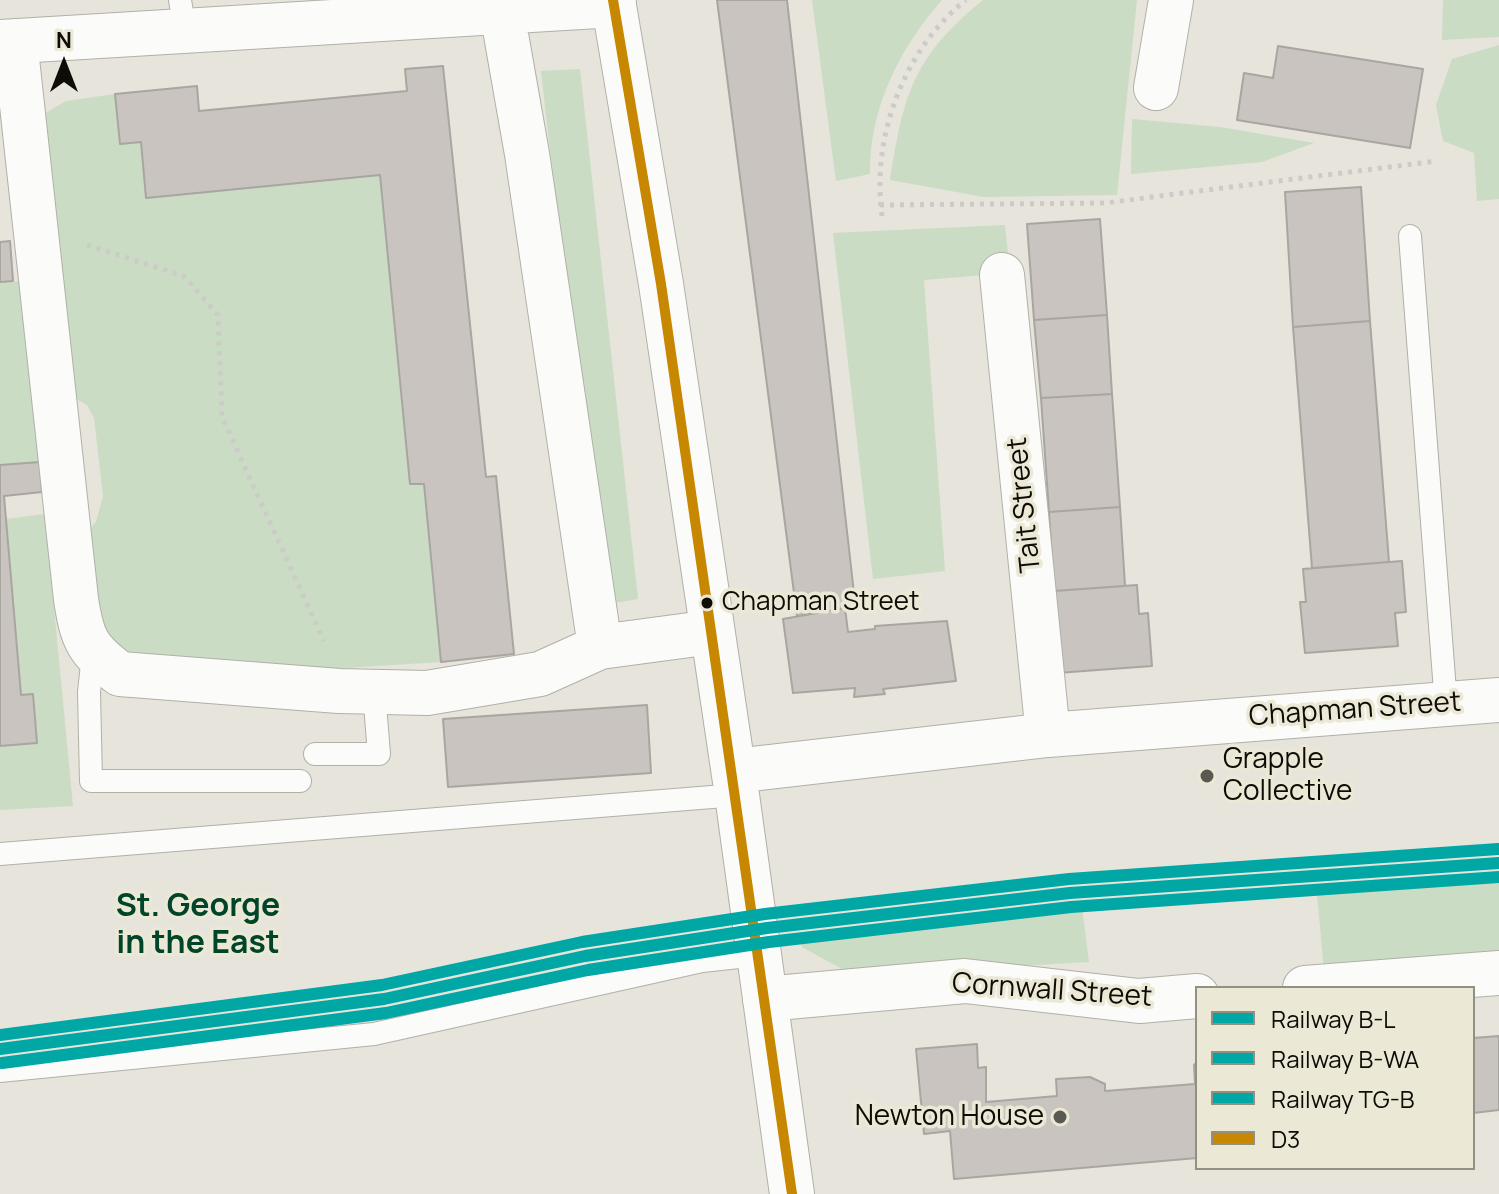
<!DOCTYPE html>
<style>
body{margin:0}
#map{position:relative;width:1499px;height:1194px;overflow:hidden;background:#e6e4db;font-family:Manrope,sans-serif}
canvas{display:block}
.legend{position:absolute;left:1195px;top:986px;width:280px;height:184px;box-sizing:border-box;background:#ebe8d6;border:2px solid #929083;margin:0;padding:10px 14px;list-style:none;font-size:24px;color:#0d0c07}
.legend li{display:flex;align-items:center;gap:16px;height:40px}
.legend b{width:40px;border:2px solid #929083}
.north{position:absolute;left:24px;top:24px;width:80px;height:80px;-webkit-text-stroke:6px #ebe8d6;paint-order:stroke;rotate:0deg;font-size:22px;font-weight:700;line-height:32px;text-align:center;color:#0d0c07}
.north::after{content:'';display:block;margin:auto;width:28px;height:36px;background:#0d0c07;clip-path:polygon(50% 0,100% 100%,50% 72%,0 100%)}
</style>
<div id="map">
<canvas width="1499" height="1194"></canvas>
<ul class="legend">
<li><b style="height:10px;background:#01a7a5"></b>Railway B-L</li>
<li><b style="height:10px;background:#01a7a5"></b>Railway B-WA</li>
<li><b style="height:10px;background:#01a7a5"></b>Railway TG-B</li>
<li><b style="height:10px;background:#c88701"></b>D3</li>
</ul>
<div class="north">N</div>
</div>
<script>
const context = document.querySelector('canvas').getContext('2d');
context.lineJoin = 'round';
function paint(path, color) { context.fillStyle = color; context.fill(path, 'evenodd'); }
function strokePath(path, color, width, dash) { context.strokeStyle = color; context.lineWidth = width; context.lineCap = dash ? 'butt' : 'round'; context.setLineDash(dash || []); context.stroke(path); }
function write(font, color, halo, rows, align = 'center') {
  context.font = font + ' Manrope,sans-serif'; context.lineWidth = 7; context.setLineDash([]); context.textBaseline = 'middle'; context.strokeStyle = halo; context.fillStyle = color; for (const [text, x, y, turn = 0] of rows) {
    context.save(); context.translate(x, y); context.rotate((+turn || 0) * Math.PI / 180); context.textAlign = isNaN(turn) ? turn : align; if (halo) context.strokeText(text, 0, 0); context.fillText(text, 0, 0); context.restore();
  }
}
paint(new Path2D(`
 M 812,0 L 942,0 C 900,47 869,109 870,174 L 836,181 Z
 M 983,0 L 1137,0 L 1117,195 L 984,197 L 890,180 C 904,93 913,57 983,0 Z
 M 1443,0 L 1499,0 L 1499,37 L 1442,40 Z
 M 1499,45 L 1499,199 L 1477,201 L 1474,153 L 1443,141 L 1436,105 L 1452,59 Z
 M 580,69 L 638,599 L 602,605 L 541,71 Z
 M 115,94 L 120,144 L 141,142 L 147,198 L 380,175 L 410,484 L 424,484 L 441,662 L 328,669 L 126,654 L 95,621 L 85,533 L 96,522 L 103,496 L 94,418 L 87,405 L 76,399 L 42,115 L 66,101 Z
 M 1132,119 L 1220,127 L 1314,143 L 1262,162 L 1131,174 Z
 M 1005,225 L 1010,273 L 924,280 L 945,571 L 873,579 L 833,233 Z
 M 25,281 L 40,462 L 0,465 L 0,282 Z
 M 45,514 L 73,806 L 0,810 L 0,746 L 37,743 L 21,695 L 6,519 Z
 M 1499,878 L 1499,955 L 1324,971 L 1317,894 Z
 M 1082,907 L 1089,962 L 853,975 L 802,947 L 800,936 Z`), '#cadcc4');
const building = new Path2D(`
 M 717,0 L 787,0 L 856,611 L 845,608 L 797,616 Z
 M 1278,46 L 1423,69 L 1410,148 L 1237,120 L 1244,73 L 1273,78 Z
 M 443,66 L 486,477 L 496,476 L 514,654 L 441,662 L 424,484 L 410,484 L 380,175 L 146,198 L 141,142 L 120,144 L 115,94 L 197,86 L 199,111 L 407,91 L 405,69 Z
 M 1361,187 L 1370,321 L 1293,327 L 1285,192 Z
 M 1100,219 L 1107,315 L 1034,320 L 1027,224 Z
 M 10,241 L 13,281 L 0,282 L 0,242 Z
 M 1107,315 L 1112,394 L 1041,398 L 1034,320 Z
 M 1370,321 L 1389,562 L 1312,568 L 1293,327 Z
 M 1112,394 L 1120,507 L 1049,512 L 1041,398 Z
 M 40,462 L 42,492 L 4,496 L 21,695 L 33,694 L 37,743 L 0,746 L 0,465 Z
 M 1120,507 L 1125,586 L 1054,591 L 1049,512 Z
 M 1402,561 L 1406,612 L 1395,613 L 1398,646 L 1305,653 L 1300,602 L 1306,602 L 1303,569 Z
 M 1137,585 L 1139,614 L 1148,613 L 1152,666 L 1057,673 L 1039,592 Z
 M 845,608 L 848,632 L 875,629 L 875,626 L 947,621 L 956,681 L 883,689 L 885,694 L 854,697 L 855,688 L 793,693 L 783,619 Z
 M 647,705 L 651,773 L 448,787 L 443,719 Z
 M 1499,1036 L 1499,1110 L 1473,1113 L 1473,1038 Z
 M 977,1044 L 978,1068 L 986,1067 L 986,1102 L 1057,1096 L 1056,1079 L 1090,1077 L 1105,1084 L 1105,1091 L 1195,1084 L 1194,1065 L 1197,1062 L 1197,1158 L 954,1179 L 950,1131 L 924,1134 L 916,1049 Z`);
paint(building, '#c9c4c0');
strokePath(building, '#a9a5a0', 2);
const service = new Path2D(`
 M 180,0 L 185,31
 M 1410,236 L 1446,704
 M 93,655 L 89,692 L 91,781 L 300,781
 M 315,754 L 379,754 L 374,692
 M 0,854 L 737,795
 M 0,1071 L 374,1034 L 702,961 L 757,955`);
const minor = new Path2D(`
 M 502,12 L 527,154 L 600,647
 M 15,41 L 76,599 C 82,639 87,650 120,674 L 339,691 L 427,693 L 540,674 L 600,647 L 712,632
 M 0,42 L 614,5
 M 1156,88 L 1171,0
 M 1002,275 L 1048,735
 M 734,771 L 1048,735 L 1499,700
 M 1305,988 L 1499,973
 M 765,999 L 965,981 L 1139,1001 L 1197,996`);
const secondary = new Path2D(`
 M 613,0 L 661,284 L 737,795 L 792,1194`);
strokePath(service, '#b1b0a8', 24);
strokePath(minor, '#b1b0a8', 46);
strokePath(secondary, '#b1b0a8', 46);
strokePath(new Path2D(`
 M 880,205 L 1105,203 L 1437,161
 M 882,216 C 871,137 904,49 966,0
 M 87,245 L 184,276 L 218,315 L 222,417 L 324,641`), '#cccbc8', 5, [4, 6]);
strokePath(service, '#fbfbfa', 22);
strokePath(minor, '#fbfbfa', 44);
strokePath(secondary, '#fbfbfa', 44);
strokePath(new Path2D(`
 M 613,0 L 661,284 L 792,1194`), '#c88701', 10);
strokePath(new Path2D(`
 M 0,1049 L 384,999 L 585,956 L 767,928 L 1070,893 L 1499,863`), '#01a7a5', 12);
strokePath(new Path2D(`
 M 2,1063 L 386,1013 L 588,970 L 769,942 L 1071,907 L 1499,877`), '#01a7a5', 12);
strokePath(new Path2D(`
 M 0,1035 L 382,985 L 582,942 L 765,914 L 1069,879 L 1498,849`), '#01a7a5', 12);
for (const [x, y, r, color] of [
 [707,603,7,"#0d0c07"],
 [1207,776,8,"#595851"],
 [1060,1117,8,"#595851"]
]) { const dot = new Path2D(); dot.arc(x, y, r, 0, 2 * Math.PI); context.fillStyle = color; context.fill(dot); strokePath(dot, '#ebe8d6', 3); }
write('26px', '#0d0c07', '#ebe8d6', [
 ["Chapman Street",722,603]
], 'left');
write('28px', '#0d0c07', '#ebe8d6', [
 ["Tait Street",1025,505,-96],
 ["Chapman Street",1355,710,-4],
 ["Cornwall Street",1052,991,4]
]);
write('28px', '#0d0c07', '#ebe8d6', [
 ["Grapple",1223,760],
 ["Collective",1223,792],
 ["Newton House",1044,1117,"right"]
], 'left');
write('bold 32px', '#004529', '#ebe8d6', [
 ["St. George",198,907],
 ["in the East",198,944]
]);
</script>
